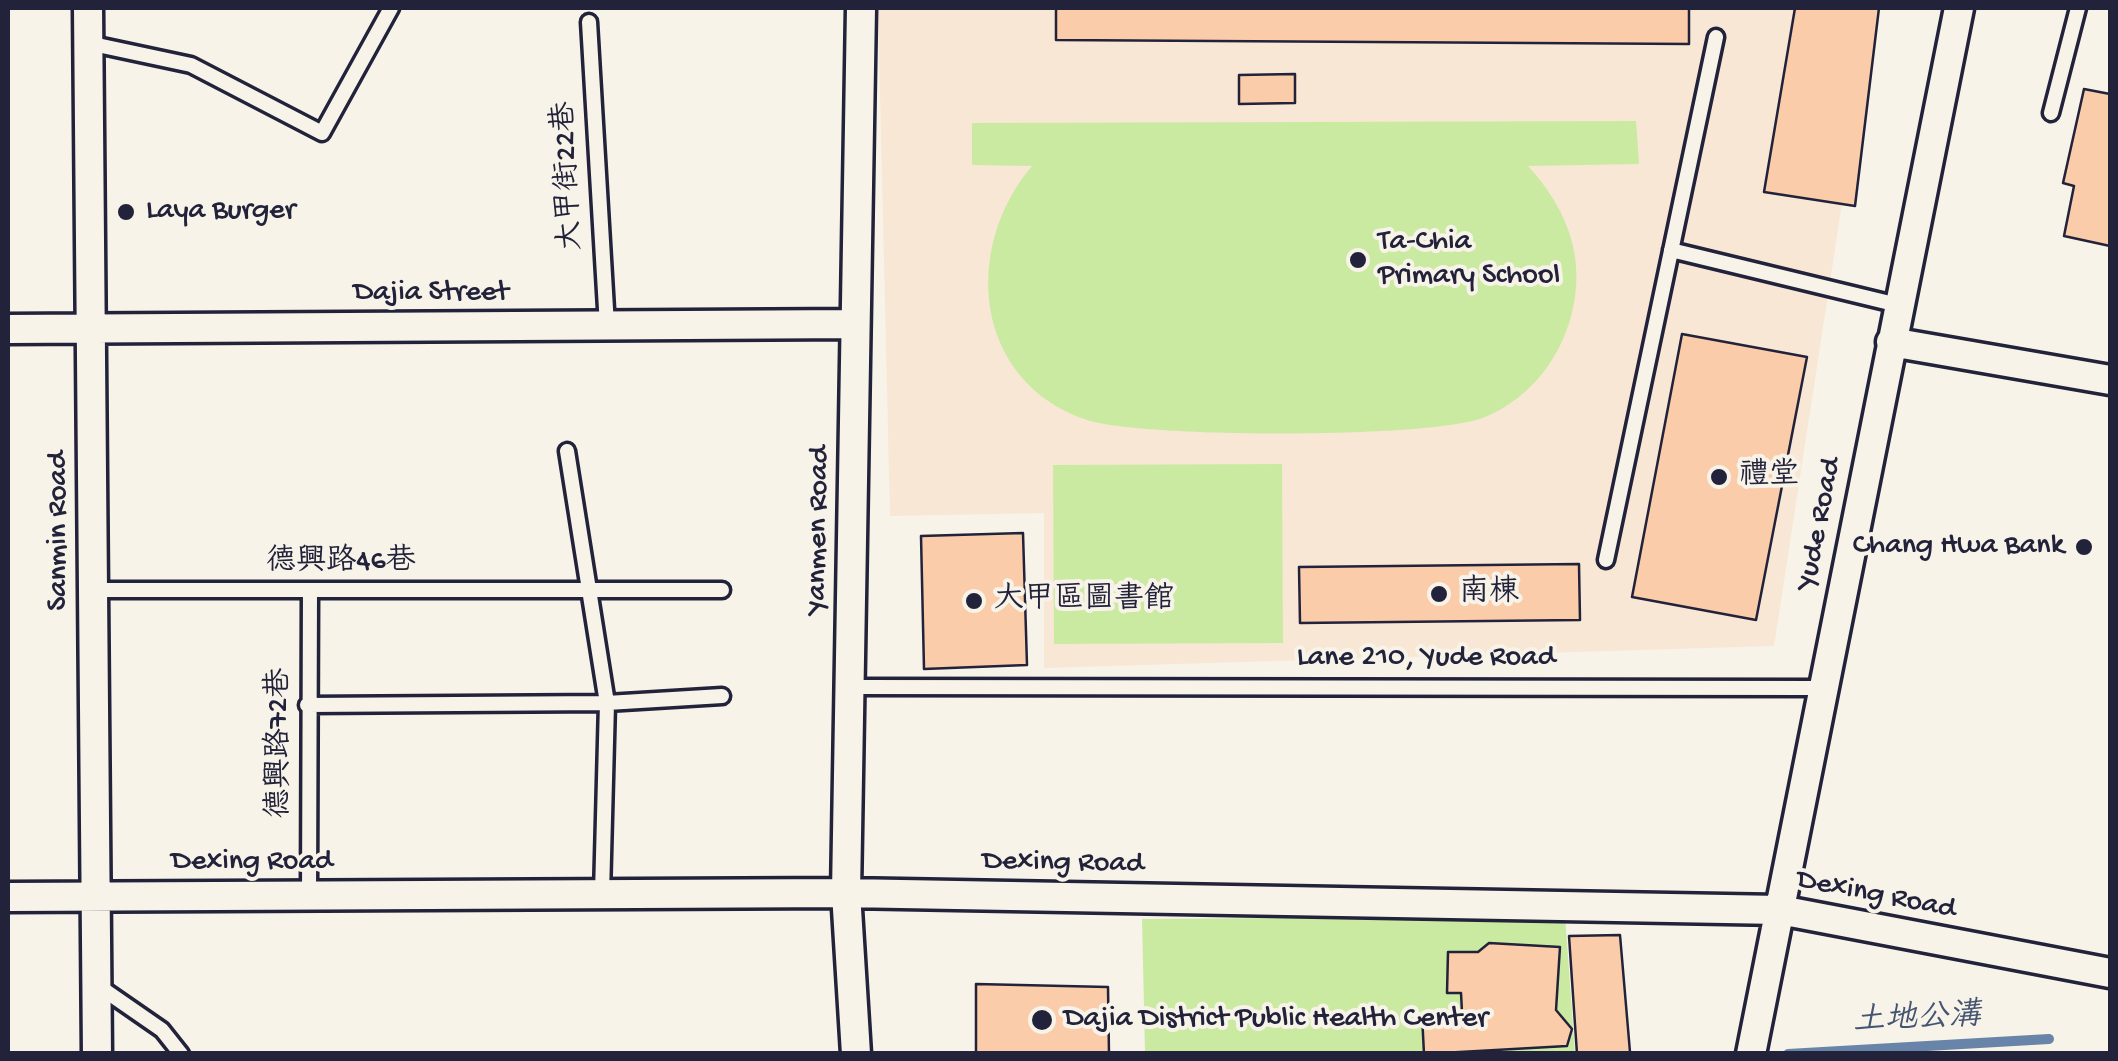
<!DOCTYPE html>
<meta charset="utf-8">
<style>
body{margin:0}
#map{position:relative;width:2118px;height:1061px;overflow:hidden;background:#f7f3e8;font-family:"Gochi Hand",sans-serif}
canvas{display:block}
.frame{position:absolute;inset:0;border:10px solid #22223b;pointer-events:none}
</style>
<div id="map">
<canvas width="2118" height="1061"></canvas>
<div class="frame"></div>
</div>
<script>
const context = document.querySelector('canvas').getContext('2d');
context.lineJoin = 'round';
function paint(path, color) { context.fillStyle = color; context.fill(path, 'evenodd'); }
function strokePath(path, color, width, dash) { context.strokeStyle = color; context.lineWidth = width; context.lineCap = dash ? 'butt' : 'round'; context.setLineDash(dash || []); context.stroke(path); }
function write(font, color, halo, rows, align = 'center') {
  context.font = font + ' "Gochi Hand","LXGW WenKai TC",sans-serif'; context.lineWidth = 8; context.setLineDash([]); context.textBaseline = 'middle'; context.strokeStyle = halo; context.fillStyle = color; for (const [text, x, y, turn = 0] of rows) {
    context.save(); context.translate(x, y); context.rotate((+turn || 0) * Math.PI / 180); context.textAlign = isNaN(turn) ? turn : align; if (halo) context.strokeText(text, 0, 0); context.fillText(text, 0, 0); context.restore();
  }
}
paint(new Path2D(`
 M 878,8 L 1872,8 L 1774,646 L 1044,668 L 1044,513 L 890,516 Z`), '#f8e7d5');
paint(new Path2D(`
 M 1636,121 L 1639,164 L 1528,166 C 1563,204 1584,250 1574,303 C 1565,353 1533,397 1485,417 C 1435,439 1140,438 1087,420 C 973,382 962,248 1032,166 L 972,165 L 972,123 Z
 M 1282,464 L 1283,643 L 1054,644 L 1053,465 Z
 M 1565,916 L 1575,1053 L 1145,1053 L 1142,919 Z`), '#caeaa2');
strokePath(new Path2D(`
 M 1788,1054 L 2049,1039`), '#6885a9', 10);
const building = new Path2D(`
 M 1056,8 L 1689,8 L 1689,44 L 1056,40 Z
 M 1795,8 L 1879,8 L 1855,206 L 1764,192 Z
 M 1295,74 L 1295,103 L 1239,104 L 1239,75 Z
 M 2084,89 L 2110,94 L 2110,246 L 2064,236 L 2074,186 L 2063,183 Z
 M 1682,334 L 1807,357 L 1756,620 L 1632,597 Z
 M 1023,533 L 1027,665 L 924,669 L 921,536 Z
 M 1579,564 L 1580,620 L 1300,623 L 1299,567 Z
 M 1620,935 L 1630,1052 L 1577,1054 L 1569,936 Z
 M 1489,943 L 1560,947 L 1556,1010 L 1572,1029 L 1567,1046 L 1424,1054 L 1422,1015 L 1462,1012 L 1461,993 L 1447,993 L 1448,952 L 1478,952 Z
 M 976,984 L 1108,987 L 1109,1054 L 976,1054 Z`);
paint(building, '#facca9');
strokePath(building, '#22223b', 2.5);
const lane = new Path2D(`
 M 589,22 L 607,326
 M 88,43 L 191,65 L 322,133 L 391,8
 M 2051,113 L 2078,8
 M 1671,250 L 1898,305
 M 567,451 L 607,703 L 602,894
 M 1606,560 L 1716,37
 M 93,590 L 722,590
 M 849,687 L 1821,688
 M 307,705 L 607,703 L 722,696
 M 309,896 L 310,591
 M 97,985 L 162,1030 L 181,1054`);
const street = new Path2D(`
 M 88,8 L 97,1054
 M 8,329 L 855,324
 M 1891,342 L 2110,380
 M 8,897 L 846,893 L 1780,910 L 2110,973
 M 856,1054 L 846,893 L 861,8
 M 1751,1054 L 1959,8`);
strokePath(lane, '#22223b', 21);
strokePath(street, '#22223b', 35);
strokePath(lane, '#f7f3e8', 14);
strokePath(street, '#f7f3e8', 28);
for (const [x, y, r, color] of [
 [126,212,10,"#22223b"],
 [1358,260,10,"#22223b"],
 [1719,477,10,"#22223b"],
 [2084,547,10,"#22223b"],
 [1439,594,10,"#22223b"],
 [974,601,10,"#22223b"],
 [1042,1020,12,"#22223b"]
]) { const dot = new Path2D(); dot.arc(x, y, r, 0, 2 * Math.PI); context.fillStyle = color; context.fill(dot); strokePath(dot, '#f7f3e8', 4); }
write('30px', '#22223b', '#f7f3e8', [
 ["大甲街22巷",570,176,-93],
 ["Dajia Street",431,294],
 ["Yude Road",1821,524,-79],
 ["Yanmen Road",820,530,-89],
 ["Sanmin Road",60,531,-90],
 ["德興路46巷",341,563],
 ["Lane 210, Yude Road",1426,659],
 ["德興路72巷",281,743,-90],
 ["Dexing Road",252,863],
 ["Dexing Road",1063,864,1],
 ["Dexing Road",1876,896,11]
]);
write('30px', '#22223b', '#f7f3e8', [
 ["Laya Burger",146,212],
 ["Ta-Chia",1378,243],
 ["Primary School",1378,277],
 ["禮堂",1739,477],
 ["Chang Hwa Bank",2064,547,"right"],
 ["南棟",1459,594],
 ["大甲區圖書館",994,601],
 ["Dajia District Public Health Center",1064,1020]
], 'left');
write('italic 32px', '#455472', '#f7f3e8', [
 ["土地公溝",1917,1021,-3]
]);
</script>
